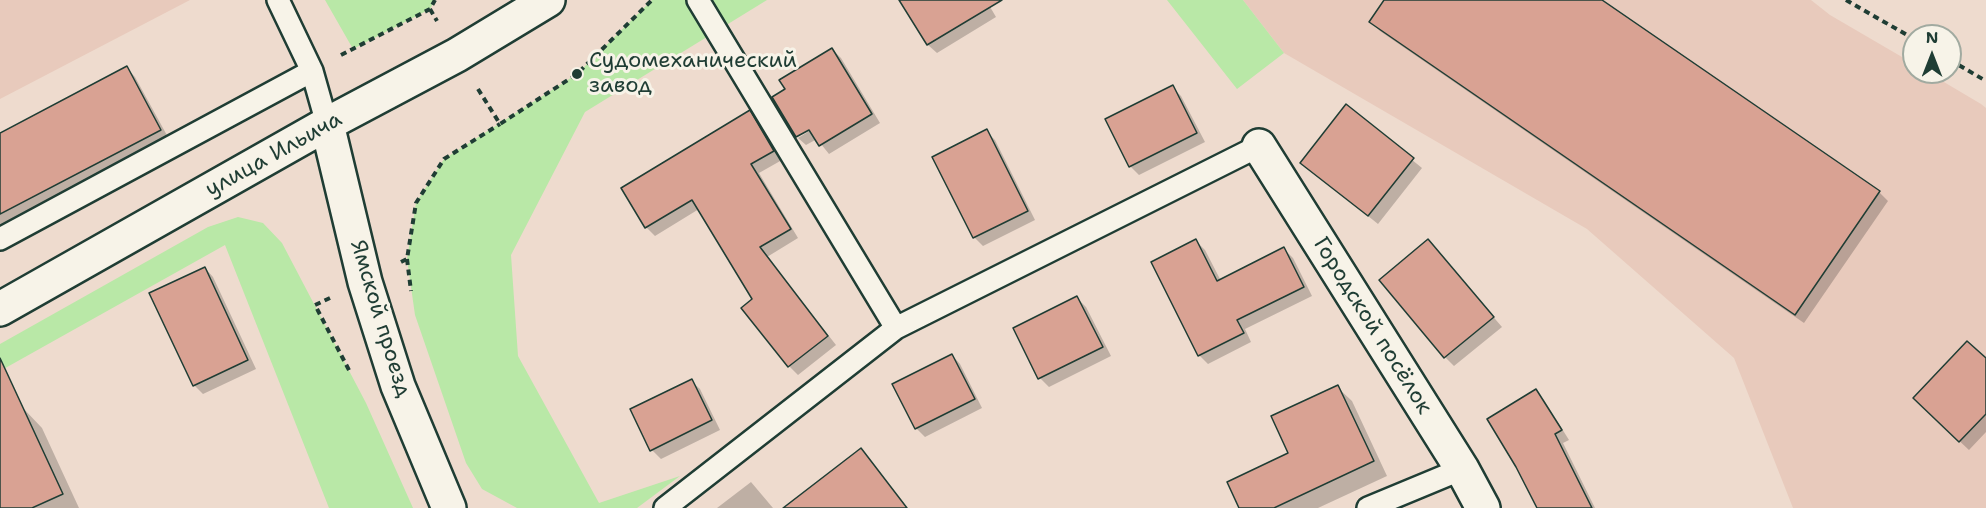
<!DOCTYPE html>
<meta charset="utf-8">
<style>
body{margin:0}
#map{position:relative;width:1986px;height:508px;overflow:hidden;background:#eedbce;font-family:"Shantell Sans",sans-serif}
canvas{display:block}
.north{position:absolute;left:1902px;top:24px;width:60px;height:60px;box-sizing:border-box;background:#f7f3e8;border:2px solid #a1aaa0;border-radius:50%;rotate:0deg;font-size:16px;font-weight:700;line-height:24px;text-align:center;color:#1f3d34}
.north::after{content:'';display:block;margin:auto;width:21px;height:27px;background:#1f3d34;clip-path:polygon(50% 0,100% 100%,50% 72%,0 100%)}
</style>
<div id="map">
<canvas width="1986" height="508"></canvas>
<div class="north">N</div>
</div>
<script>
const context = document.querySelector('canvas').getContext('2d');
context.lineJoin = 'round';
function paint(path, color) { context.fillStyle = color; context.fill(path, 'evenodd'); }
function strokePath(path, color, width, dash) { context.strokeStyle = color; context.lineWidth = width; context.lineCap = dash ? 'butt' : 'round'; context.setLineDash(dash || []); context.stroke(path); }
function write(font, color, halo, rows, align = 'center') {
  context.font = font + ' "Shantell Sans",sans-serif'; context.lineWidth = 6; context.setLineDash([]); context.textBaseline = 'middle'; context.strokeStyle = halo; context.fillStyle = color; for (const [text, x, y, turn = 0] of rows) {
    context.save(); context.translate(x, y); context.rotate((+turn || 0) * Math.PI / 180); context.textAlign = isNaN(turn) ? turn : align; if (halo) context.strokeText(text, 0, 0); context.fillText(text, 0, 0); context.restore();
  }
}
paint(new Path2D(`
 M 0,0 L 190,0 L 0,99 Z
 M 1243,0 L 1811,0 L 1830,15 L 1914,64 L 1914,72 L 1927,72 L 1981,104 L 1986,108 L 1986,508 L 1793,508 L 1734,358 L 1587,229 L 1284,53 Z`), '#e8cabc');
paint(new Path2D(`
 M 325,0 L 435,0 L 430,9 L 353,49 Z
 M 652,0 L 767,0 L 585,112 L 511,255 L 518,356 L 599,503 L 680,476 L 637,508 L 517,508 L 482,489 L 466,463 L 415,315 L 407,259 L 416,203 L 444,159 L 577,74 Z
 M 1167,0 L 1243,0 L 1284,53 L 1237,89 Z
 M 238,217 L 263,223 L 282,243 L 366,403 L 413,508 L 329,508 L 225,245 L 0,371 L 0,344 L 208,227 Z`), '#b9e8a7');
paint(new Path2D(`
 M 911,0 L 986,0 L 996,17 L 937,53 L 928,45 L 904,4 Z
 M 1386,0 L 1599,0 L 1879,192 L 1888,201 L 1804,323 L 1380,31 L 1371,22 Z
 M 832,49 L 841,58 L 880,123 L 829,154 L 817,139 L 806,145 L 798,138 L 816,127 L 815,124 L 797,135 L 797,137 L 774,98 L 787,90 Z
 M 127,68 L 135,77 L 169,139 L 0,227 L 0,134 Z
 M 1172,87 L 1181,96 L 1205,142 L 1139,175 L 1130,166 Z
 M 1346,106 L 1422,168 L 1378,224 L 1302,163 Z
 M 750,112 L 758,121 L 782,160 L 759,173 L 798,238 L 767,257 L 836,345 L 798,375 L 789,366 L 754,299 L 699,209 L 655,236 L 646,227 Z
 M 986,131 L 995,140 L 1035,220 L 983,246 L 974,237 Z
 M 1196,241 L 1205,250 L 1221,281 L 1284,249 L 1293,258 L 1312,296 L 1245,329 L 1251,342 L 1208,364 L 1199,355 Z
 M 1428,241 L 1502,327 L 1454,366 L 1445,357 Z
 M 205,268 L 213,277 L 256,369 L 203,394 L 194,385 Z
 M 1077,298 L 1086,307 L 1111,356 L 1049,387 L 1040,378 Z
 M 952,355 L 960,364 L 982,408 L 925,437 L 916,428 Z
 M 1986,361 L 1986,432 L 1969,450 L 1923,407 Z
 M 691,381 L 700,389 L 720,430 L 661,459 L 652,450 Z
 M 1337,387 L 1352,401 L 1387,476 L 1318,508 L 1241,508 L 1290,453 Z
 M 1536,391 L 1544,400 L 1569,440 L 1563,443 L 1595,508 L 1538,508 Z
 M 22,407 L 42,428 L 79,508 L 0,508 L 0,417 Z
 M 751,482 L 773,508 L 717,508 Z`), '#0003');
const building = new Path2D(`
 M 899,0 L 1002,0 L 927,45 Z
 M 1384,0 L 1602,0 L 1880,191 L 1795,315 L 1369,22 Z
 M 832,48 L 872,114 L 819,146 L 809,130 L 796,137 L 772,97 L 785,89 L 779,80 Z
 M 127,66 L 161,130 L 0,214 L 0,133 Z
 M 1173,85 L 1197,133 L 1129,167 L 1105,119 Z
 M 1346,104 L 1414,158 L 1368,216 L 1300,163 Z
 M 750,110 L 774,151 L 751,164 L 791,229 L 760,247 L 828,336 L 788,367 L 741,308 L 752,299 L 692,200 L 645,228 L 621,188 Z
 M 987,129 L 1028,211 L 973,238 L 932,157 Z
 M 1196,239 L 1217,281 L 1284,247 L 1304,287 L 1237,320 L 1244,333 L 1198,356 L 1151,262 Z
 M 1428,239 L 1494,317 L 1444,358 L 1379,280 Z
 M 205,267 L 248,360 L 193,386 L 149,293 Z
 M 1077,296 L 1103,347 L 1038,379 L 1013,328 Z
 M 1967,341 L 1986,358 L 1986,414 L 1959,442 L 1913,398 Z
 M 952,354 L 975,399 L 915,429 L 892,384 Z
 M 0,358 L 63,494 L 32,508 L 0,508 Z
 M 692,379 L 712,420 L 650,451 L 630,409 Z
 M 1338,385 L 1374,461 L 1274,508 L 1239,508 L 1227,482 L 1288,453 L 1271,416 Z
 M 1536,389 L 1562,430 L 1555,434 L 1592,508 L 1537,508 L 1516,467 L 1487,419 Z
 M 861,448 L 907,508 L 783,508 Z`);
paint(building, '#d9a293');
strokePath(building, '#1f3d34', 1.5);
const lane = new Path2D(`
 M 278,0 L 312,71 L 327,124
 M 698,0 L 896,328
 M 0,239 L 312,71
 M 665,508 L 896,328 L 1259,146
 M 1368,508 L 1462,469`);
const street = new Path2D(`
 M 1259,146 L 1462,469 L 1483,508`);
const secondary = new Path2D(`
 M 327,124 L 365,282 L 398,386 L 449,508
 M 0,309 L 327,124 L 457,55 L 548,0`);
strokePath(lane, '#1f3d34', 26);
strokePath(street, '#1f3d34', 38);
strokePath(secondary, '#1f3d34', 38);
strokePath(new Path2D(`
 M 1846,0 L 1914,39
 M 430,9 L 437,21
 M 341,55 L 430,9 L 435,0
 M 1950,60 L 1986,81
 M 478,89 L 500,124 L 577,74 L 652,0
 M 407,259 L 411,291
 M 401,262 L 407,259 L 416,203 L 444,159 L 500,124
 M 330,298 L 315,305 L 350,372`), '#1f3d34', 4, [6, 4.5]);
strokePath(lane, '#f7f3e8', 21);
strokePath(street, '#f7f3e8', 33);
strokePath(secondary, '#f7f3e8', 33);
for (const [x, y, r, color] of [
 [577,74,6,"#1f3d34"]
]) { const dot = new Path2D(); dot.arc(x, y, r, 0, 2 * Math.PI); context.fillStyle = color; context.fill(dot); strokePath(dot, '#f7f3e8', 2); }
write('22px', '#1f3d34', '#f7f3e8', [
 ["Судомеханический",589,61],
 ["завод",589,86]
], 'left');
write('22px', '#1f3d34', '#f7f3e8', [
 ["улица Ильича",274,155,-29],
 ["Ямской проезд",380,319,73],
 ["Городской посёлок",1372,326,58]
]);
</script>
